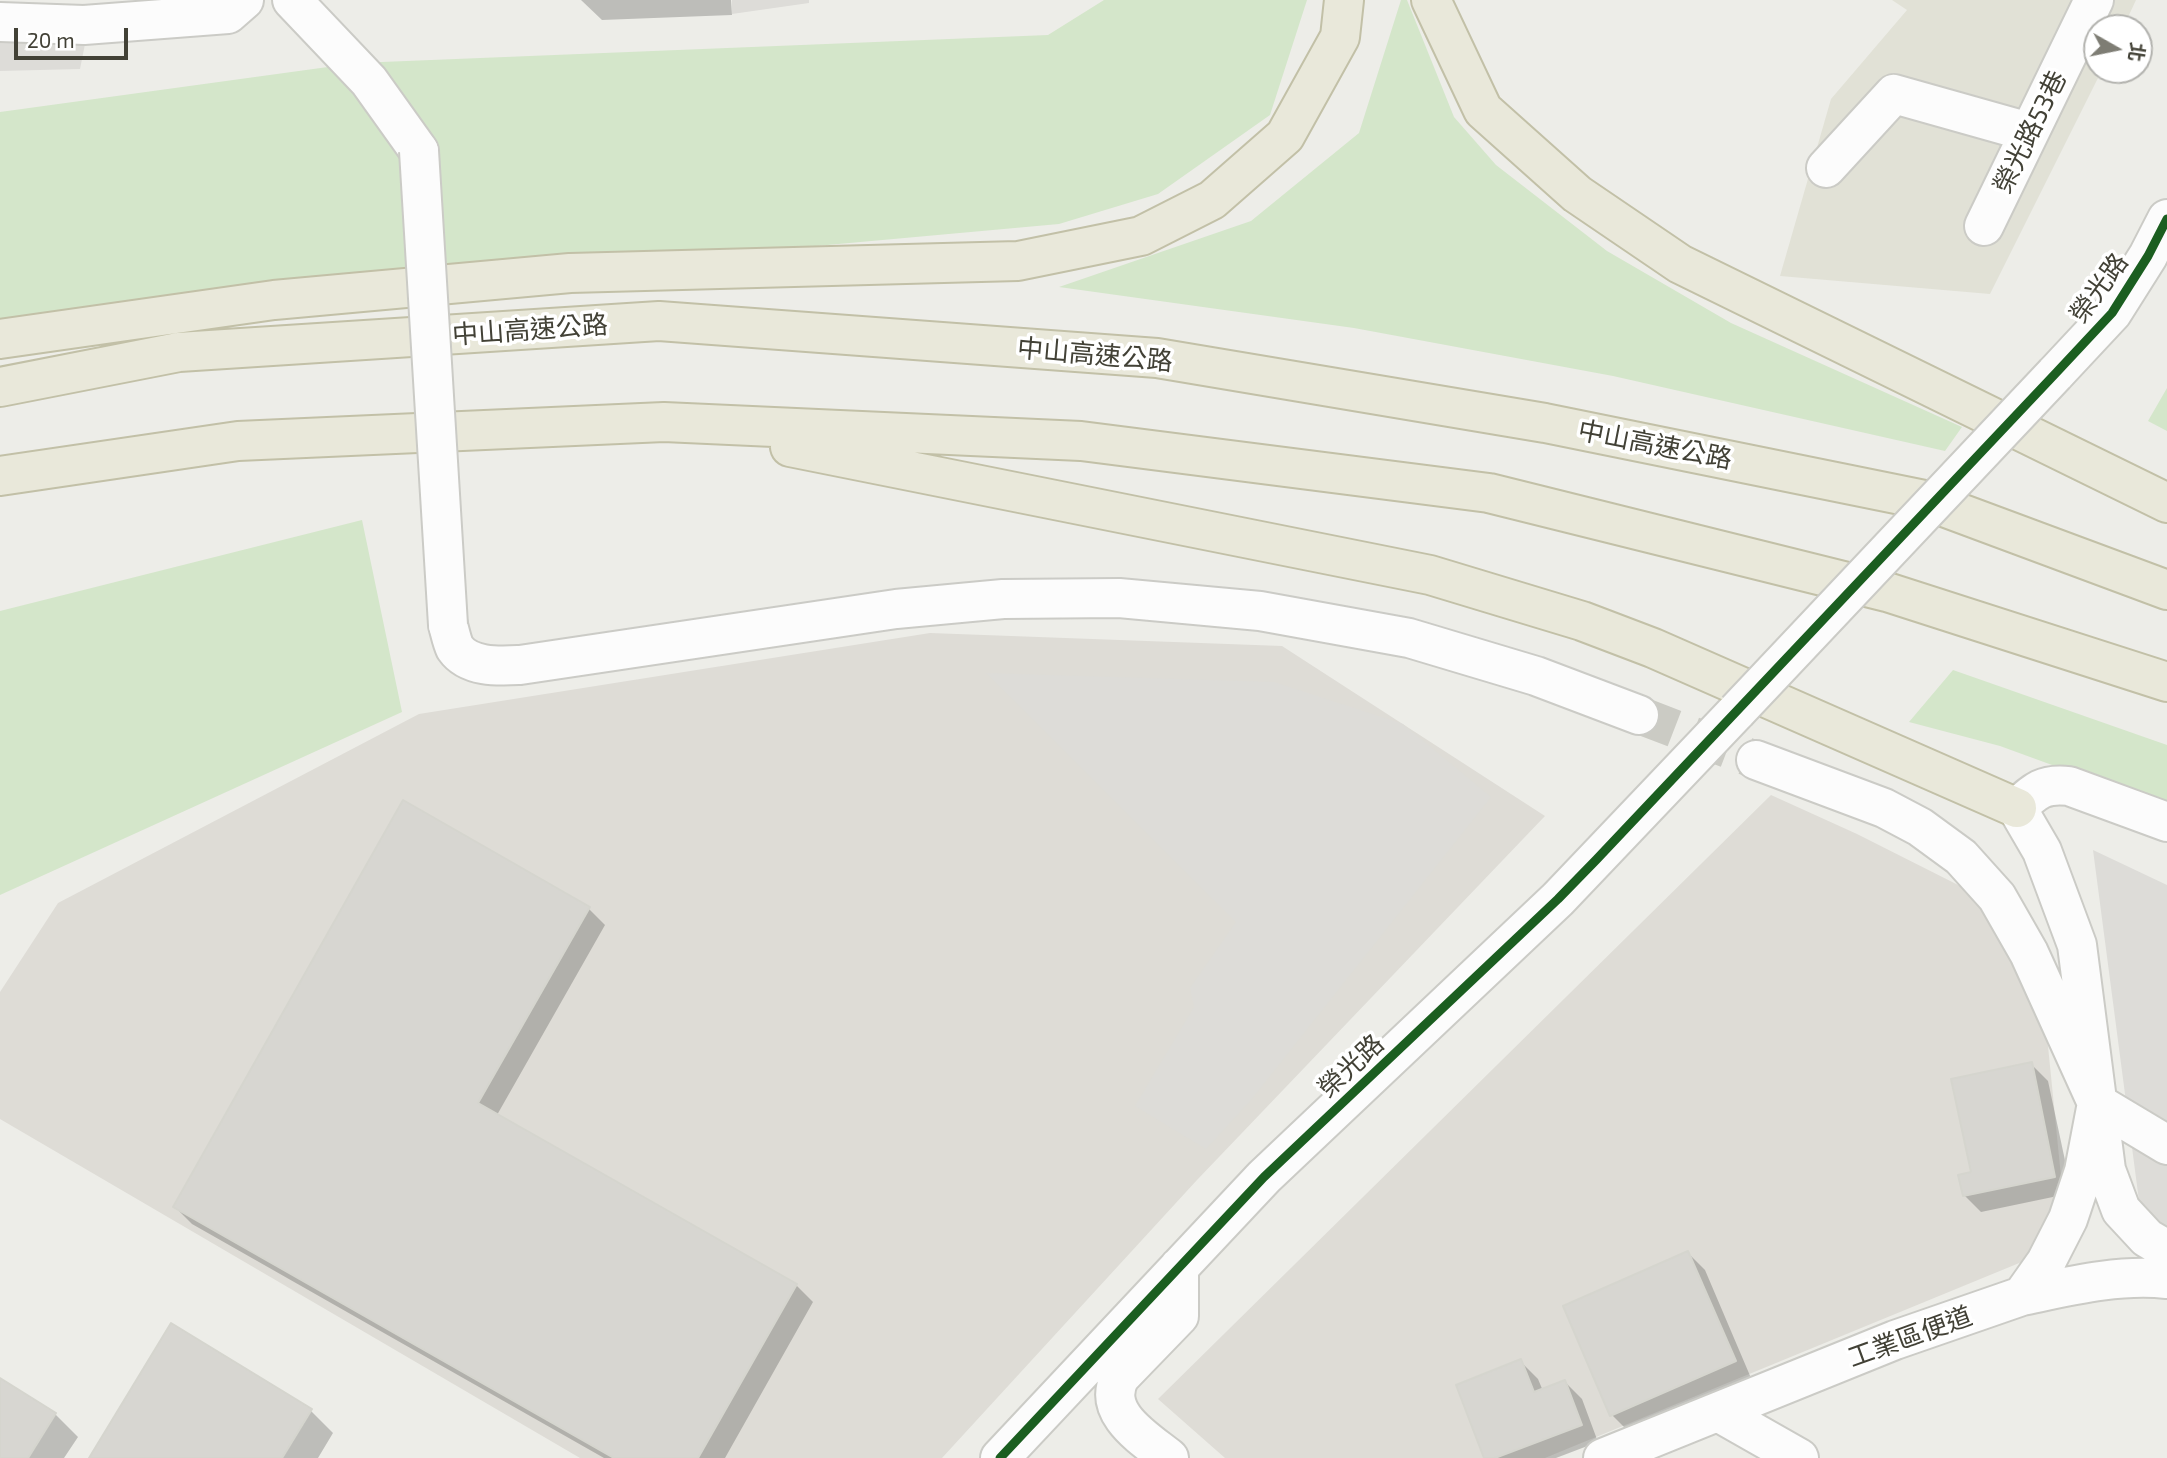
<!DOCTYPE html>
<meta charset="utf-8">
<style>
body{margin:0}
#map{position:relative;width:2167px;height:1458px;overflow:hidden;background:#edede8;font-family:"Exo 2","Noto Sans TC",sans-serif}
canvas{display:block}
.north{position:absolute;left:2083px;top:14px;width:70px;height:70px;box-sizing:border-box;background:#fff;border:2px solid #b3b3af;border-radius:50%;rotate:99deg;font-size:19px;font-weight:700;line-height:28px;text-align:center;color:#424136}
.north::after{content:'';display:block;margin:auto;width:24px;height:32px;background:#7e7d74;clip-path:polygon(50% 0,100% 100%,50% 72%,0 100%)}
.scale{position:absolute;left:14px;top:28px;width:114px;height:32px;box-sizing:border-box;border:4px solid #424136;border-top:0;padding-left:9px;font-size:21px;line-height:24px;white-space:nowrap;color:#424136;-webkit-text-stroke:5px #fff;paint-order:stroke}
</style>
<div id="map">
<canvas width="2167" height="1458"></canvas>
<div class="north">北</div>
<div class="scale">20 m</div>
</div>
<script>
const context = document.querySelector('canvas').getContext('2d');
context.lineJoin = 'round';
function paint(path, color) { context.fillStyle = color; context.fill(path, 'evenodd'); }
function strokePath(path, color, width, dash) { context.strokeStyle = color; context.lineWidth = width; context.lineCap = dash ? 'butt' : 'round'; context.setLineDash(dash || []); context.stroke(path); }
function write(font, color, halo, rows, align = 'center') {
  context.font = font + ' "Exo 2","Noto Sans TC",sans-serif'; context.lineWidth = 7; context.setLineDash([]); context.textBaseline = 'middle'; context.strokeStyle = halo; context.fillStyle = color; for (const [text, x, y, turn = 0] of rows) {
    context.save(); context.translate(x, y); context.rotate((+turn || 0) * Math.PI / 180); context.textAlign = isNaN(turn) ? turn : align; if (halo) context.strokeText(text, 0, 0); context.fillText(text, 0, 0); context.restore();
  }
}
paint(new Path2D(`
 M 1892,0 L 2136,0 L 2123,28 L 2097,28 L 2097,70 L 2102,70 L 1990,294 L 1780,276 L 1831,99 L 1907,10 Z`), '#e1e1d6');
paint(new Path2D(`
 M 930,633 L 1282,646 L 1545,816 L 1197,1180 L 942,1458 L 580,1458 L 0,1119 L 0,992 L 58,903 L 419,714 Z
 M 1771,795 L 1857,834 L 1972,892 L 2044,1006 L 2061,1176 L 2046,1252 L 1545,1458 L 1225,1458 L 1158,1399 Z`), '#dedcd6');
paint(new Path2D(`
 M 1104,0 L 1307,0 L 1270,115 L 1158,194 L 1059,224 L 0,320 L 0,112 L 357,63 L 1048,35 Z
 M 1401,0 L 1407,0 L 1454,117 L 1496,165 L 1607,251 L 1731,323 L 1962,427 L 1945,451 L 1613,376 L 1354,328 L 1059,287 L 1251,221 L 1359,133 Z
 M 2167,388 L 2167,431 L 2148,421 Z
 M 362,520 L 402,712 L 0,895 L 0,611 Z
 M 1953,670 L 2167,745 L 2167,807 L 2000,746 L 1909,722 Z`), '#d4e6ca');
paint(new Path2D(`
 M 732,0 L 809,0 L 809,3 L 732,14 Z
 M 0,34 L 87,34 L 80,69 L 0,71 Z
 M 986,673 L 1274,682 L 1403,724 L 1491,797 L 1251,1100 L 1206,1149 L 1135,1106 L 1194,1007 L 1190,988 L 1236,922 Z
 M 2093,850 L 2167,885 L 2167,1231 L 2141,1216 Z`), '#dddcd8');
paint(new Path2D(`
 M 581,0 L 731,0 L 732,15 L 602,20 Z
 M 588,908 L 605,925 L 497,1115 L 796,1285 L 813,1302 L 725,1458 L 604,1458 L 192,1224 L 175,1207 Z
 M 2031,1064 L 2048,1081 L 2072,1193 L 1981,1212 L 1964,1195 L 1973,1174 Z
 M 1688,1253 L 1705,1270 L 1751,1378 L 1629,1432 L 1612,1415 Z
 M 172,1325 L 311,1411 L 333,1433 L 318,1458 L 91,1458 Z
 M 1521,1362 L 1538,1379 L 1543,1391 L 1565,1382 L 1582,1399 L 1598,1442 L 1556,1458 L 1486,1458 Z
 M 0,1380 L 55,1414 L 78,1437 L 64,1458 L 0,1458 Z`), '#0003');
const building = new Path2D(`
 M 403,800 L 590,907 L 478,1103 L 797,1284 L 698,1458 L 614,1458 L 173,1207 Z
 M 2032,1062 L 2055,1177 L 1963,1196 L 1958,1175 L 1971,1172 L 1951,1079 Z
 M 1688,1251 L 1736,1361 L 1610,1416 L 1563,1306 Z
 M 171,1323 L 312,1409 L 282,1458 L 89,1458 Z
 M 1521,1359 L 1534,1392 L 1565,1380 L 1582,1425 L 1495,1458 L 1484,1458 L 1456,1385 Z
 M 0,1378 L 56,1413 L 28,1458 L 0,1458 Z`);
paint(building, '#d7d6d1');
strokePath(building, '#d5d5ce', 2);
strokePath(new Path2D(`
 M 1639,715 L 1756,760`), '#cbcbc4', 38, [38, 19]);
const minor = new Path2D(`
 M 292,0 L 369,81 L 419,151
 M 0,22 L 84,25 L 228,14 L 244,0
 M 1826,168 L 1894,94 L 2029,132
 M 1984,226 L 2094,0
 M 2055,374 L 2112,313 L 2148,256 L 2167,219
 M 448,625 C 450,632 452,642 455,648 C 469,668 499,666 520,665 L 896,609 L 1003,599 L 1119,598 L 1260,611 L 1409,638 L 1536,676 L 1639,715
 M 1756,760 L 1884,808 L 1920,827 L 1961,857 L 1997,897 L 2029,953 L 2097,1103 L 2167,1145
 M 2167,822 L 2069,786 C 2043,783 2035,791 2017,808 L 2042,851 L 2077,945 L 2106,1170 L 2121,1210 L 2147,1238 L 2167,1250
 M 2022,1296 C 2070,1286 2117,1274 2167,1279
 M 1718,1412 L 1799,1458
 M 1000,1458 L 1264,1177 L 1558,899 L 1737,711
 M 1169,1458 C 1144,1438 1101,1413 1120,1377 L 1179,1316 L 1179,1267
 M 1603,1458 L 1895,1340 L 2022,1296 L 2046,1262 L 2068,1219 L 2084,1171 L 2097,1103`);
const highway = new Path2D(`
 M 1431,0 L 1483,110 L 1577,194 L 1680,264 L 2167,503
 M 0,339 L 274,300 L 570,273 L 1018,261 L 1141,236 L 1212,200 L 1285,136 L 1340,37 L 1344,0
 M 0,387 L 179,352 L 659,321 L 1157,358 L 1545,423 L 1925,500 L 2167,590
 M 790,447 L 1430,575 L 1582,621 L 1653,648 L 2017,808
 M 0,476 L 238,441 L 664,422 L 1081,441 L 1489,493 L 1887,592 L 2167,682`);
strokePath(minor, '#cbcbc6', 42);
strokePath(highway, '#c2c0a7', 42);
strokePath(minor, '#fcfcfc', 38);
strokePath(highway, '#e9e8da', 38);
const minorBridge = new Path2D(`
 M 419,151 L 448,625
 M 1737,711 L 2055,374`);
strokePath(minorBridge, '#cbcbc6', 42, []);
strokePath(minorBridge, '#fcfcfc', 38);
strokePath(new Path2D(`
 M 1000,1458 L 1264,1177 L 1558,899 L 1596,860 L 2055,374 L 2112,313 L 2148,256 L 2167,219`), '#1b5e20', 9);
write('26px', '#424136', '#fff', [
 ["榮光路53巷",2030,132,-64],
 ["榮光路",2099,288,-54],
 ["中山高速公路",530,330,-4],
 ["中山高速公路",1095,355,5],
 ["中山高速公路",1655,445,11],
 ["榮光路",1351,1066,-43],
 ["工業區便道",1910,1337,-20]
]);
</script>
